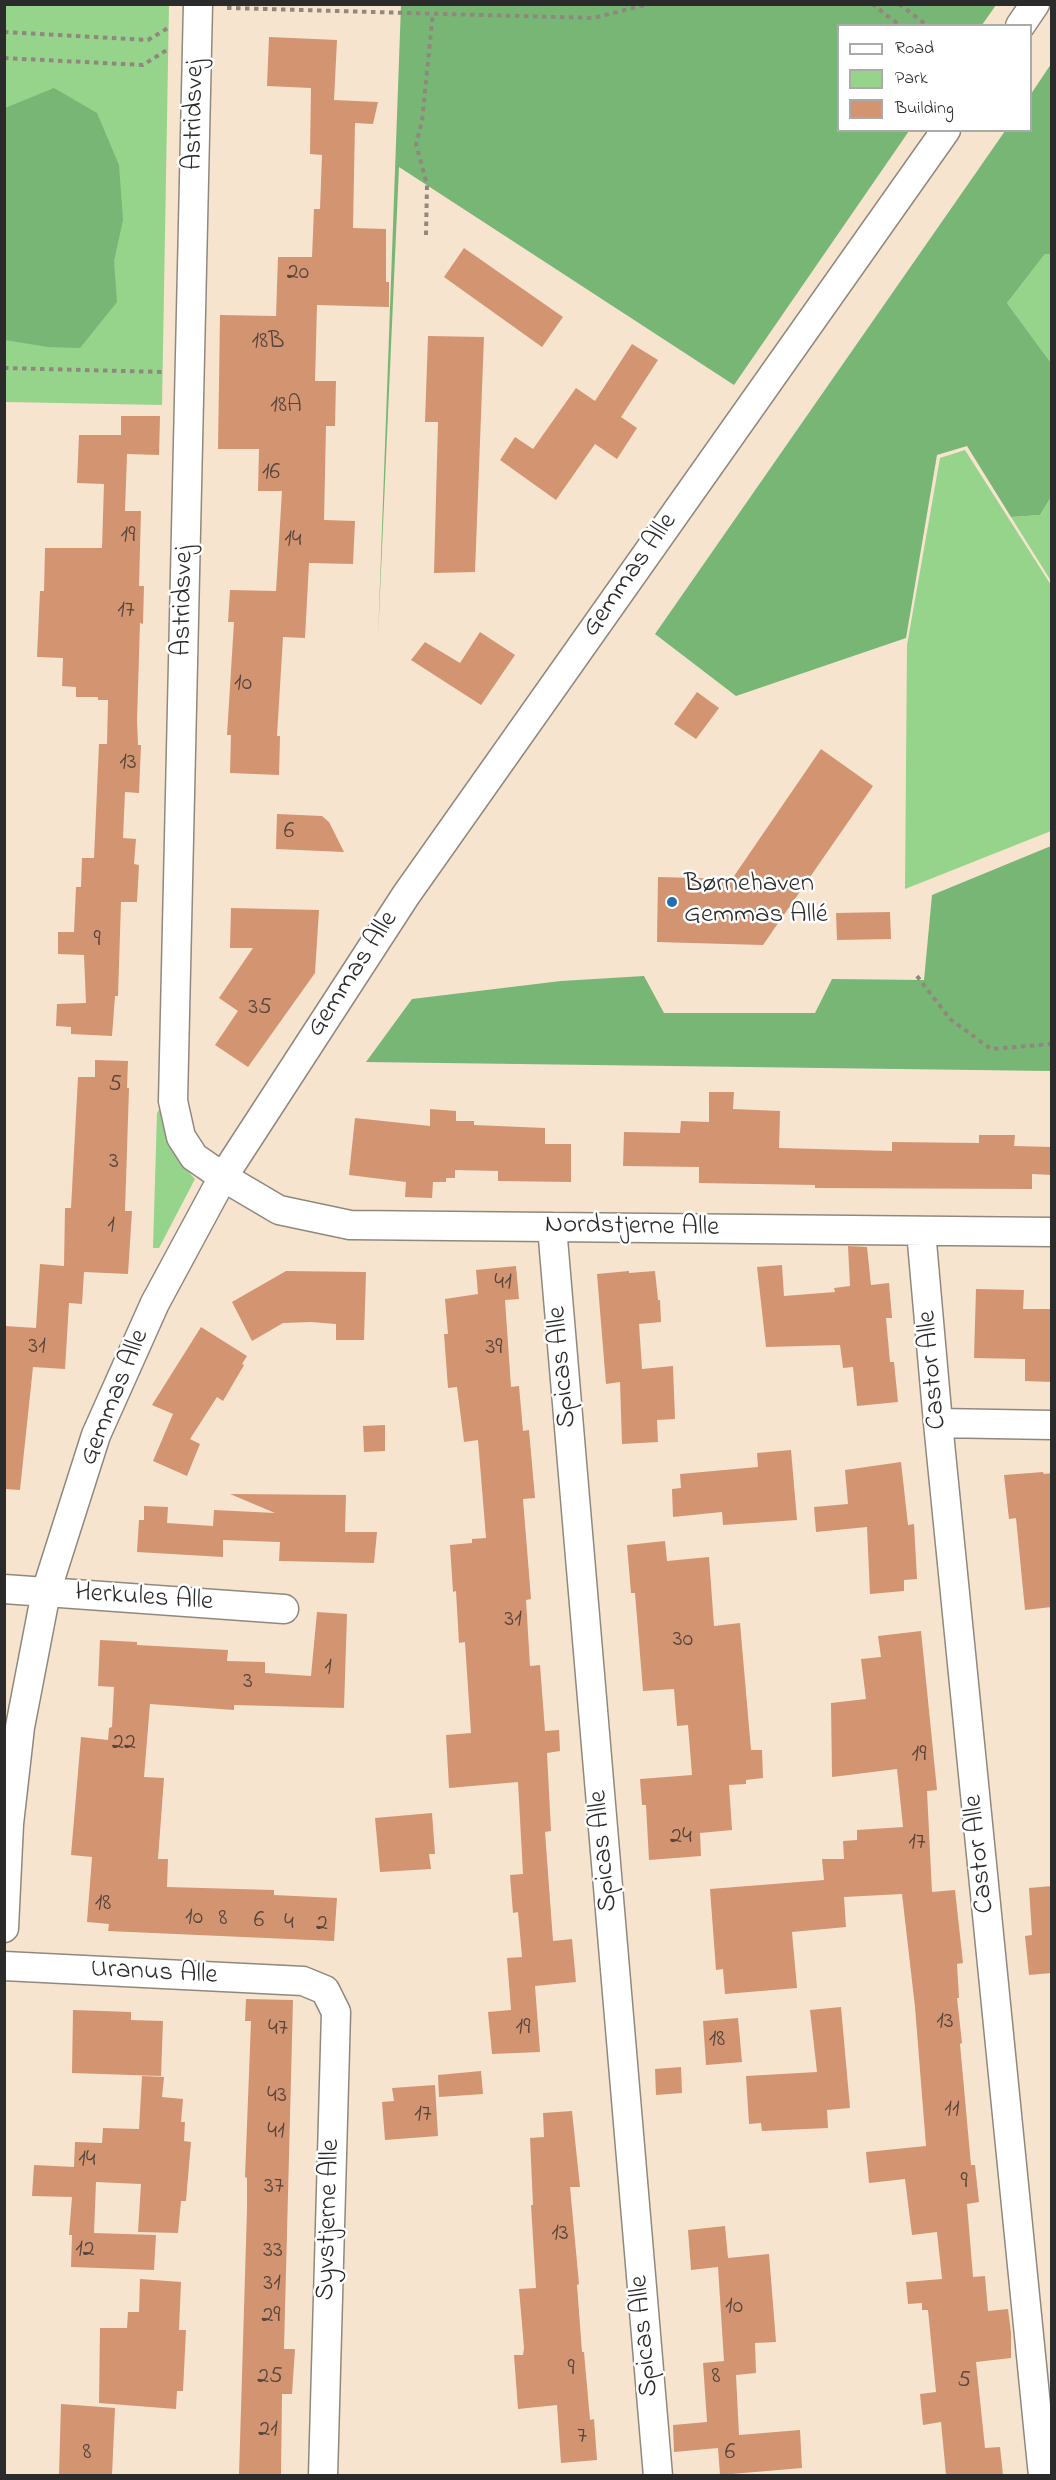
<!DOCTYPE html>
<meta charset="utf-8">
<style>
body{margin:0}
#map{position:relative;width:1056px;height:2480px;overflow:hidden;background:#f7e4cf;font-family:"Indie Flower",sans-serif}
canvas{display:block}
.frame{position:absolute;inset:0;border:6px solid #2b2b2b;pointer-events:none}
.legend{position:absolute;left:837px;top:24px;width:195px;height:108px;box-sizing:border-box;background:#fff;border:2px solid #aaa;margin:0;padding:8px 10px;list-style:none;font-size:18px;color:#2b2b2b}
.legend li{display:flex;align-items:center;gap:12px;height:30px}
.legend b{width:30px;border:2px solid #aaa}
</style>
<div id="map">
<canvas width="1056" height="2480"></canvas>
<div class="frame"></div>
<ul class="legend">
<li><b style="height:8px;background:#fff"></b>Road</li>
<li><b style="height:16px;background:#95d48a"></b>Park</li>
<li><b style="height:16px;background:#d39471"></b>Building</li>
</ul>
</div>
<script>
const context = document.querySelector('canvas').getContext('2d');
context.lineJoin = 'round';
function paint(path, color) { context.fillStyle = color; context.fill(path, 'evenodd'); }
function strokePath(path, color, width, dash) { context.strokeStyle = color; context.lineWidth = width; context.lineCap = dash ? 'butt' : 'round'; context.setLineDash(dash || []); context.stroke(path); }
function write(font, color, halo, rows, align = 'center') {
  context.font = font + ' "Indie Flower",sans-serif'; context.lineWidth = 5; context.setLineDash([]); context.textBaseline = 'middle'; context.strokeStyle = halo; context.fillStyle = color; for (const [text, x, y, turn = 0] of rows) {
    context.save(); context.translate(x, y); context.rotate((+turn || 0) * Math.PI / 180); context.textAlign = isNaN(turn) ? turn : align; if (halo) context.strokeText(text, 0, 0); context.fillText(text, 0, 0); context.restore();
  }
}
paint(new Path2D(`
 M 151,4 L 169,5 L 162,405 L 5,402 L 5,5 Z
 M 1045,254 L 1051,254 L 1051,363 L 1007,303 Z
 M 965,450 L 1051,585 L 1051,831 L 905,889 L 907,645 L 940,458 Z
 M 1051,497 L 1051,581 L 1011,517 L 1040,515 Z
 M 159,1110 L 163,1110 C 171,1142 172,1155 195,1179 L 159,1248 L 153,1248 L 157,1113 Z`), '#95d48a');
paint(new Path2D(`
 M 401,5 L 996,5 L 982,25 L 838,26 L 838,130 L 909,131 L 734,385 L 399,167 L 378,638 Z
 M 1051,64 L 1051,254 L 1045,254 L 1007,303 L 1051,363 L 1051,497 L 1040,515 L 1011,517 L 967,446 L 937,455 L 906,638 L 736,696 L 655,634 L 1005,131 L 1030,130 L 1031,94 Z
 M 54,88 L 97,113 L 119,165 L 123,220 L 114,261 L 117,302 L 80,348 L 48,347 L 5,340 L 5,108 Z
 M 1051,846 L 1051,1071 L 366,1062 L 412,999 L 561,981 L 644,976 L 664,1013 L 815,1013 L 832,979 L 924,980 L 932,895 Z`), '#78b676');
paint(new Path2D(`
 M 269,37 L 337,40 L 334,100 L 378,102 L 373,124 L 355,123 L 353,228 L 386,229 L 386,282 L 389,282 L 389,307 L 317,305 L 315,381 L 336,381 L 335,426 L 326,426 L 324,520 L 355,521 L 353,564 L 309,563 L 305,638 L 283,637 L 277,736 L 280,736 L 279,775 L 230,773 L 231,735 L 227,735 L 234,622 L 228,622 L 230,590 L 276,591 L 282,491 L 258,491 L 259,449 L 218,449 L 220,315 L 276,316 L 278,257 L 312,257 L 314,209 L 320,209 L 322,155 L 310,154 L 311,88 L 267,86 Z
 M 464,248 L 563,317 L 542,347 L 444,277 Z
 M 428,336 L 484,337 L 475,572 L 434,573 L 438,422 L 425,422 Z
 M 632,344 L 658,360 L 621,417 L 637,428 L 617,459 L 595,444 L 556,500 L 500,460 L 515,437 L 533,449 L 576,388 L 595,401 Z
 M 121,416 L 160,416 L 159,455 L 127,454 L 125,511 L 141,511 L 139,586 L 144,586 L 143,624 L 140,623 L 137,720 L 138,745 L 141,745 L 139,793 L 125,792 L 123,838 L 136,839 L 134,864 L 139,865 L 137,902 L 121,902 L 118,996 L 115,996 L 112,1036 L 71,1034 L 71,1027 L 56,1026 L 57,1004 L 86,1003 L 84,955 L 58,954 L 58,932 L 74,932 L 76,887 L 81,887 L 82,858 L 94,858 L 99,744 L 107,744 L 108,700 L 98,700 L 98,697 L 76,697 L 76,687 L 62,686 L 63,658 L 37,657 L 40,591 L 44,591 L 45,548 L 102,548 L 104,484 L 77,483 L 79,435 L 121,435 Z
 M 480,632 L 515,655 L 481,705 L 411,660 L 425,642 L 460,663 Z
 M 697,692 L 719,708 L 696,739 L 674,724 Z
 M 821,749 L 873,786 L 763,945 L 657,942 L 658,877 L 732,879 Z
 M 277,814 L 322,816 L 329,822 L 344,852 L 276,849 Z
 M 231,908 L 319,910 L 315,973 L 248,1067 L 215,1045 L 238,1011 L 219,998 L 253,948 L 230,948 Z
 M 890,912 L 891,939 L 837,940 L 836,913 Z
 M 95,1060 L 128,1061 L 127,1088 L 129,1088 L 125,1211 L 132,1211 L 128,1274 L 84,1272 L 82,1304 L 69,1303 L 65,1369 L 33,1367 L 20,1490 L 4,1489 L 5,1326 L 36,1328 L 40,1264 L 64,1266 L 65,1208 L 71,1208 L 78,1077 L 95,1077 Z
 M 709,1092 L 734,1092 L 733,1109 L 780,1111 L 779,1148 L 892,1151 L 892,1142 L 979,1143 L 979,1135 L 1015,1135 L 1014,1146 L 1052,1147 L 1052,1175 L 1032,1174 L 1032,1189 L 815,1188 L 815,1185 L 699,1183 L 699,1167 L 623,1166 L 624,1132 L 680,1133 L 681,1121 L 709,1122 Z
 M 430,1109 L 456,1111 L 456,1121 L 474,1121 L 474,1125 L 545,1128 L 545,1144 L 571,1144 L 571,1182 L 498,1181 L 498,1171 L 455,1170 L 455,1178 L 446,1178 L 446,1182 L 433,1182 L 432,1198 L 405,1197 L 406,1182 L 349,1175 L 355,1118 L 430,1126 Z
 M 848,1246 L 867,1247 L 871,1285 L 889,1283 L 892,1318 L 886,1318 L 890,1362 L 894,1362 L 898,1402 L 857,1406 L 853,1367 L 843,1368 L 840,1345 L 766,1347 L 757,1267 L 782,1265 L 784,1296 L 835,1292 L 834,1288 L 850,1286 Z
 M 516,1266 L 519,1299 L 505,1300 L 511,1387 L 519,1386 L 523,1431 L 529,1430 L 535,1498 L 523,1499 L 531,1599 L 526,1600 L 530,1666 L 540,1665 L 545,1731 L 559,1730 L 560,1751 L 547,1753 L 551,1831 L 545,1832 L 553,1941 L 572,1939 L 576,1982 L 535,1986 L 540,2052 L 492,2054 L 488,2012 L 511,2010 L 507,1958 L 522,1957 L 518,1912 L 513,1913 L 510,1875 L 523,1874 L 518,1782 L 449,1788 L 446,1735 L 471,1733 L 465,1642 L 459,1643 L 456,1591 L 453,1592 L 450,1545 L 472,1543 L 472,1539 L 486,1538 L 478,1440 L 464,1442 L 457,1387 L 448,1388 L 444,1334 L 448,1334 L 445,1299 L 478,1294 L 476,1270 Z
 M 286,1271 L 366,1272 L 364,1340 L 336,1340 L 336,1324 L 311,1322 L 283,1323 L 252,1341 L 232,1302 Z
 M 629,1271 L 629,1273 L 655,1271 L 658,1300 L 660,1300 L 661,1322 L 639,1324 L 642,1369 L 673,1366 L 675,1419 L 657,1420 L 658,1442 L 622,1444 L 620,1382 L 606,1384 L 597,1274 Z
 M 976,1289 L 1024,1290 L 1023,1309 L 1052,1309 L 1052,1382 L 1025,1381 L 1025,1359 L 974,1358 Z
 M 201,1327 L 247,1356 L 242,1364 L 244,1365 L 223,1401 L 217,1397 L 190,1439 L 200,1444 L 187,1476 L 153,1461 L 173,1414 L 152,1405 Z
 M 385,1425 L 385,1451 L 364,1452 L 363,1426 Z
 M 791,1450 L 797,1520 L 723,1525 L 722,1512 L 673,1517 L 672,1489 L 681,1488 L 680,1474 L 758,1467 L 757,1453 Z
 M 901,1462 L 908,1525 L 914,1524 L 917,1579 L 904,1580 L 904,1591 L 870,1594 L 867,1527 L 816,1532 L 814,1507 L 848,1504 L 845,1470 Z
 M 1043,1472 L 1044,1474 L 1052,1473 L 1052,1607 L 1025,1610 L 1016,1518 L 1009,1519 L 1004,1475 Z
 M 230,1494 L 346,1495 L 345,1532 L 377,1532 L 374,1563 L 279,1561 L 280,1542 L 223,1540 L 223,1557 L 137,1552 L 139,1520 L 144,1520 L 144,1506 L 168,1507 L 167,1523 L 213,1526 L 214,1510 L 275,1513 Z
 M 665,1541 L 667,1561 L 709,1557 L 714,1626 L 740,1623 L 751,1750 L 762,1750 L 763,1778 L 746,1780 L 746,1784 L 729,1785 L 732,1830 L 700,1833 L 701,1856 L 649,1860 L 646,1805 L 642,1805 L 640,1779 L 692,1775 L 688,1725 L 677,1726 L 674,1689 L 643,1691 L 635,1593 L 631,1593 L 627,1545 Z
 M 317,1612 L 347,1614 L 344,1708 L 234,1705 L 234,1710 L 150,1704 L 144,1777 L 164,1778 L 158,1859 L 168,1859 L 167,1887 L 274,1890 L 274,1895 L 337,1898 L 334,1941 L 108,1931 L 109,1924 L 87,1922 L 92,1857 L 71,1855 L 81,1737 L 108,1740 L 109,1728 L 112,1727 L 114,1687 L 98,1686 L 100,1640 L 137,1642 L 137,1645 L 228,1650 L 227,1661 L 265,1662 L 265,1673 L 311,1676 Z
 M 921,1631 L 937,1790 L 927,1791 L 932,1892 L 955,1890 L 963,1963 L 957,1964 L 959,1998 L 957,1998 L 962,2043 L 960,2044 L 971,2165 L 975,2165 L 979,2202 L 967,2204 L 973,2277 L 985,2276 L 988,2311 L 1008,2309 L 1011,2333 L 1011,2358 L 976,2362 L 985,2448 L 1000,2447 L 1003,2475 L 946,2475 L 941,2422 L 923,2425 L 920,2394 L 936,2392 L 928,2310 L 922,2310 L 922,2303 L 908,2304 L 906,2282 L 942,2279 L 937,2232 L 912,2235 L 905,2179 L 869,2183 L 866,2152 L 926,2146 L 915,2007 L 902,1894 L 844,1897 L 846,1927 L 792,1932 L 797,1988 L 725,1994 L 723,1969 L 716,1970 L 710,1889 L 824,1880 L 822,1859 L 844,1859 L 843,1841 L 857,1840 L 857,1830 L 903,1827 L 897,1769 L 832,1777 L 831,1703 L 866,1699 L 861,1659 L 881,1657 L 878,1636 Z
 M 432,1813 L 435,1854 L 429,1854 L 431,1869 L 380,1872 L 375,1818 Z
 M 1052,1886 L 1052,1973 L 1029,1975 L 1025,1936 L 1032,1935 L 1029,1888 Z
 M 246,1999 L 293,2000 L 284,2349 L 295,2349 L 292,2394 L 282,2394 L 281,2475 L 239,2475 L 247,2209 L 247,2178 L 245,2177 L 251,2021 L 245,2021 Z
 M 841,2007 L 850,2108 L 827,2110 L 828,2128 L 762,2131 L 761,2123 L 749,2124 L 746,2076 L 817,2072 L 810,2010 Z
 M 73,2010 L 131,2012 L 131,2020 L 163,2021 L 161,2076 L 72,2073 Z
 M 738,2018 L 742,2062 L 706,2065 L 703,2021 Z
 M 681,2067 L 682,2093 L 656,2095 L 655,2069 Z
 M 481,2071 L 483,2094 L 439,2097 L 438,2075 Z
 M 142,2076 L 164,2077 L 162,2097 L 183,2099 L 181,2122 L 185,2122 L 184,2141 L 191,2142 L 186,2201 L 181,2201 L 178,2233 L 138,2232 L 141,2184 L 96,2182 L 94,2233 L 156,2235 L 154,2270 L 71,2267 L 72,2235 L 69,2235 L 72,2197 L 32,2196 L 34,2165 L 74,2167 L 75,2142 L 102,2143 L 103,2128 L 139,2129 Z
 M 435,2085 L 438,2136 L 385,2140 L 382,2102 L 394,2101 L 392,2088 Z
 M 572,2111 L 580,2187 L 570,2187 L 579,2284 L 577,2285 L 582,2352 L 584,2352 L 590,2420 L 594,2419 L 597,2460 L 561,2463 L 557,2405 L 518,2409 L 514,2355 L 523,2355 L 524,2348 L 519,2289 L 536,2288 L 531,2205 L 533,2205 L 530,2138 L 544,2137 L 543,2113 Z
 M 725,2226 L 728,2258 L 769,2254 L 776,2342 L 755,2343 L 756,2373 L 736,2375 L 739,2435 L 800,2430 L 802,2468 L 720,2475 L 718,2448 L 674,2452 L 673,2425 L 707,2422 L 703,2363 L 724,2361 L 718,2267 L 691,2270 L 688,2230 Z
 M 140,2279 L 181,2282 L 179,2330 L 186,2330 L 183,2391 L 177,2391 L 176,2409 L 99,2403 L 100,2328 L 127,2328 L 128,2312 L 139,2312 Z
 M 61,2404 L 115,2408 L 112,2475 L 59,2475 Z`), '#d39471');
const minor = new Path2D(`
 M 198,4 L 173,1101 L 181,1137 L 194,1157 L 223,1177 L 279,1210 L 350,1225 L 1052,1232
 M 1020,26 L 1035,4
 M 552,1227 L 658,2476
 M 921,1231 L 938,1423 L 1043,2476
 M 938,1423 L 1052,1425
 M 4,1589 L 284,1609
 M 4,1928 L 9,1824 L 20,1727 L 46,1592 L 96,1435 L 155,1303 L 223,1177 L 406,895 L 946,130
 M 4,1966 L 303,1981 L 325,1990 L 336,2012 L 323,2476`);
strokePath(minor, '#91887d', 31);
strokePath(new Path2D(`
 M 872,4 L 901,26
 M 899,4 L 928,26
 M 227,8 L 593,18 L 649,4
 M 4,32 L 148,40 L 168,28
 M 4,58 L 143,65 L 170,48
 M 426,235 L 427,185 L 416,144 L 422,121 L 433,13
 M 4,368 L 163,372
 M 917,976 L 950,1019 L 991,1049 L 1052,1044`), '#91887d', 4, [4.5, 4.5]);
strokePath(minor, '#fff', 28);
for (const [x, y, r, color] of [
 [672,902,6,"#1f6fb2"]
]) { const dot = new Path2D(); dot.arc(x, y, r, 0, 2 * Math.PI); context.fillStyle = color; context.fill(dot); strokePath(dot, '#fff', 2); }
write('24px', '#55453c', null, [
 ["20",298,274],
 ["18B",268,343],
 ["18A",286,407],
 ["16",271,474],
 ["19",128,537],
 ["14",293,541],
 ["17",126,612],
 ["10",243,685],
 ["13",128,764],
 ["6",289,833],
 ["9",97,941],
 ["35",260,1009],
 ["5",115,1086],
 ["3",114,1163],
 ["1",111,1227],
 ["41",503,1284],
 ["31",37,1348],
 ["39",494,1349],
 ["31",513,1621],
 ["30",683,1641],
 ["1",328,1669],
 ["3",248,1683],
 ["22",124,1744],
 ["19",919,1756],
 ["24",681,1838],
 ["17",917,1844],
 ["18",103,1905],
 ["10",194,1919],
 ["8",223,1920],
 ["6",259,1922],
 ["4",289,1924],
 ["2",322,1925],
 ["13",945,2023],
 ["19",523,2029],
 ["47",278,2030],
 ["18",717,2041],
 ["43",277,2097],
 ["11",952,2111],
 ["17",423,2116],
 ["41",276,2133],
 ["14",87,2161],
 ["9",964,2183],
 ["37",274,2188],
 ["13",560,2235],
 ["12",85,2251],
 ["33",273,2252],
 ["31",272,2285],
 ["10",734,2308],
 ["29",271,2317],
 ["9",571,2370],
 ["25",270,2378],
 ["8",716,2378],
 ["5",964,2382],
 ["21",268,2431],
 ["7",582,2438],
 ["8",87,2454],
 ["6",730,2454]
]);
write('27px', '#2b2b2b', '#fff', [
 ["Astridsvej",196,115,-89],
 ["Gemmas Alle",631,576,-55],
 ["Astridsvej",185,601,-89],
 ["Gemmas Alle",354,975,-57],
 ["Nordstjerne Alle",632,1228,1],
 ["Spicas Alle",564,1367,-95],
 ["Castor Alle",934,1370,-95],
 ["Gemmas Alle",116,1398,-68],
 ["Herkules Alle",144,1599,4],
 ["Spicas Alle",605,1851,-95],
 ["Castor Alle",981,1854,-96],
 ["Uranus Alle",154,1974,3],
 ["Syvstjerne Alle",330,2220,-88],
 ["Spicas Alle",646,2336,-95]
]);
write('27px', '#2b2b2b', '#fff', [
 ["Børnehaven",684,886],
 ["Gemmas Allé",684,917]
], 'left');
</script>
